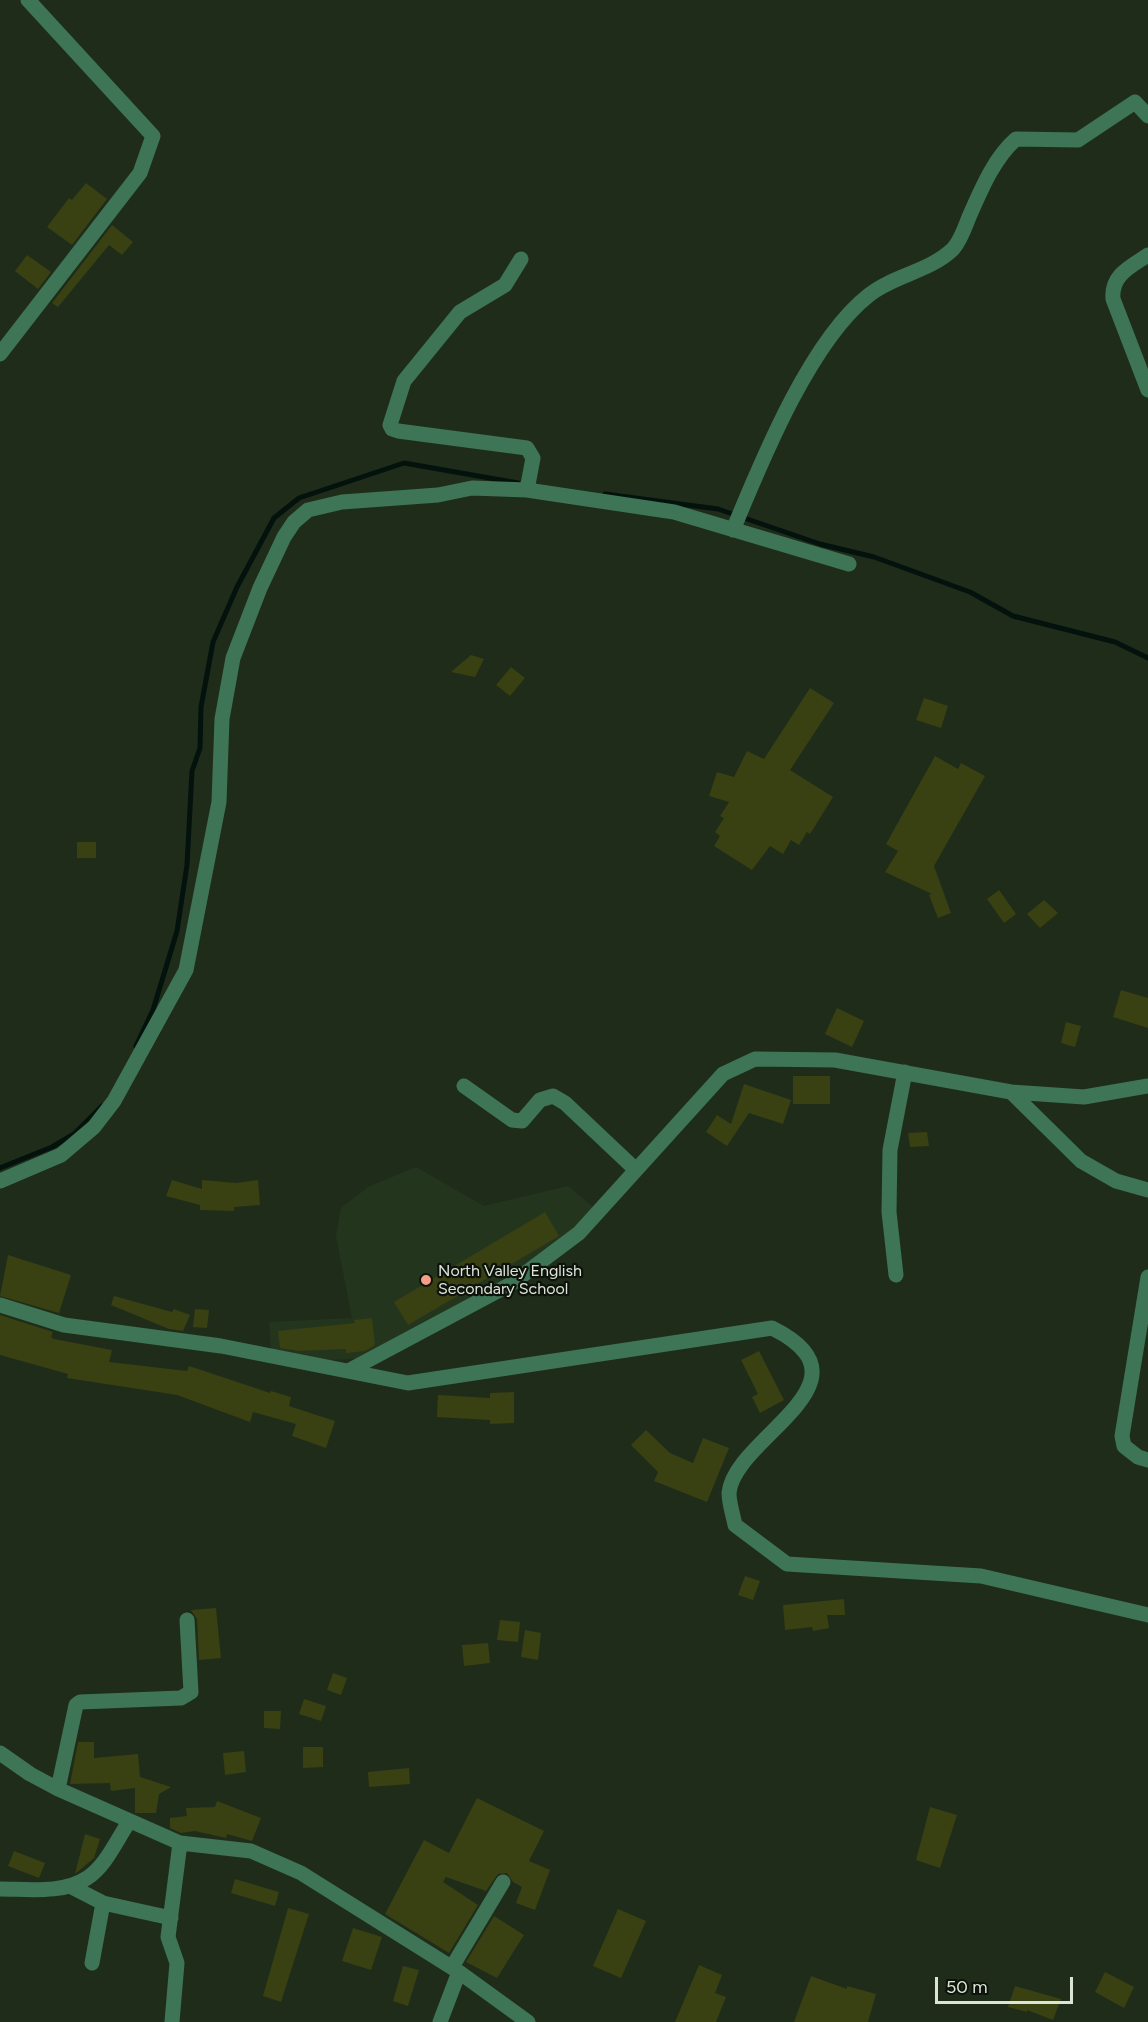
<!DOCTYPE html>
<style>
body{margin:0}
#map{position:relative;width:1148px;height:2022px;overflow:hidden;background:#1f2c1a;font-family:Figtree,sans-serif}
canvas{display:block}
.scale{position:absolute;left:935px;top:1977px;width:138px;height:27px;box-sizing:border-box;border:3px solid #dce4d8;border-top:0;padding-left:8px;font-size:18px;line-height:21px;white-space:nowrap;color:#dce4d8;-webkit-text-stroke:4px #0d130b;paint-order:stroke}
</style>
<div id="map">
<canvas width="1148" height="2022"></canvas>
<div class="scale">50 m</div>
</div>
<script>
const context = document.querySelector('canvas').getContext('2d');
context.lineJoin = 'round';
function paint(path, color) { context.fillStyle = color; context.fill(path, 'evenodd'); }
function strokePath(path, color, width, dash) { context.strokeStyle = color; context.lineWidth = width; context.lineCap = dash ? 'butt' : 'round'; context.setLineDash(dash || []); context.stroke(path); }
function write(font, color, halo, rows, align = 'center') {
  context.font = font + ' Figtree,sans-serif'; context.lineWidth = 4.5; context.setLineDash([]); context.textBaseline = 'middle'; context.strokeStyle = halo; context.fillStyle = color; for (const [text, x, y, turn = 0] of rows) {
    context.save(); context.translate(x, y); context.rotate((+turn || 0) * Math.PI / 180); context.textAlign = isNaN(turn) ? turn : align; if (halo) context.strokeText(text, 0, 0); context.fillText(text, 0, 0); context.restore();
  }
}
paint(new Path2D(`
 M 416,1167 L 484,1206 L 568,1186 L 600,1213 L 572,1242 L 375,1358 L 272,1362 L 269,1322 L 352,1318 L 336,1236 L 341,1208 L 368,1187 Z`), '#24351e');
strokePath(new Path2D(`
 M 605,494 L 718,509 L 820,544 L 874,557 L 970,592 L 1013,616 L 1115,642 L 1148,658
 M 136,1046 L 153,1010 L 177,931 L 187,865 L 192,771 L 200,748 L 201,707 L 213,642 L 237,587 L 274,518 L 299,498 L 404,463 L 518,483
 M 0,1168 L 52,1147 L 74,1134 L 102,1106`), '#04120e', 5);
paint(new Path2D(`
 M 86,183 L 107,199 L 72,245 L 47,227 L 69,198 L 72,200 Z
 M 112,225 L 133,242 L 122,255 L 109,245 L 58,307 L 52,303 Z
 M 27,255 L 51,272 L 38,289 L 15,271 Z
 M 471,655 L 484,659 L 475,677 L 451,672 Z
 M 511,667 L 525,678 L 510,696 L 496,685 Z
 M 810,688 L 834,703 L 790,770 L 833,797 L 810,834 L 807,832 L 799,845 L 791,840 L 783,854 L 770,846 L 752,870 L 714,846 L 720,836 L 715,832 L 724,818 L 720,816 L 729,802 L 709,796 L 717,772 L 734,777 L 747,751 L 764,759 Z
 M 924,698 L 948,706 L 941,728 L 916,720 Z
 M 935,756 L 958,769 L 961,763 L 985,776 L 934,866 L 951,913 L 938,918 L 929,895 L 932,894 L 885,872 L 898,851 L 886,844 Z
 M 77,842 L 96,842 L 96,858 L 77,858 Z
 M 999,890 L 1016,914 L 1004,923 L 987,899 Z
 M 1044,900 L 1058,913 L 1040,928 L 1027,914 Z
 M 1121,990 L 1148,998 L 1148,1028 L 1113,1017 Z
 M 837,1008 L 864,1021 L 852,1047 L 825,1034 Z
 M 1066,1022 L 1081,1026 L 1075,1047 L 1061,1043 Z
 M 793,1076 L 830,1076 L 830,1104 L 793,1104 Z
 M 744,1084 L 791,1100 L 783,1124 L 749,1113 L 727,1146 L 706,1132 L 717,1115 L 731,1124 Z
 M 927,1132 L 929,1146 L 910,1147 L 908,1133 Z
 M 172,1180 L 202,1189 L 202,1180 L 236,1183 L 258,1180 L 260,1205 L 234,1207 L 234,1211 L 200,1210 L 200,1205 L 166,1196 Z
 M 545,1212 L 559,1236 L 408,1325 L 394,1302 Z
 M 8,1255 L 71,1275 L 59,1313 L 0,1296 Z
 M 114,1296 L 172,1312 L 174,1309 L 190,1315 L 183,1331 L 169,1329 L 111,1305 Z
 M 195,1309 L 209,1310 L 207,1328 L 193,1327 Z
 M 0,1315 L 53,1332 L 51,1337 L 54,1339 L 112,1350 L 109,1362 L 187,1371 L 189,1366 L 270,1393 L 271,1391 L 291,1397 L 289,1406 L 335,1421 L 326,1448 L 292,1436 L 296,1424 L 253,1412 L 250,1422 L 177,1395 L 67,1378 L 68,1374 L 0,1355 Z
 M 372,1318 L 375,1345 L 365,1351 L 346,1353 L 346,1349 L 299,1351 L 280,1348 L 278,1331 L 355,1323 L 354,1320 Z
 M 759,1351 L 784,1400 L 760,1413 L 752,1397 L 758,1394 L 741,1360 Z
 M 514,1392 L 514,1423 L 490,1424 L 490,1420 L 437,1417 L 438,1395 L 490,1398 L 490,1393 Z
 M 646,1430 L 670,1453 L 693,1463 L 703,1438 L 729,1448 L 707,1502 L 654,1481 L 658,1472 L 631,1445 Z
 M 745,1576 L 760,1581 L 753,1600 L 738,1595 Z
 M 844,1599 L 845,1615 L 827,1615 L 829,1628 L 813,1631 L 812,1627 L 785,1630 L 783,1605 Z
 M 216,1608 L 221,1658 L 199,1660 L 197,1619 L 191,1610 Z
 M 500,1620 L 520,1622 L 518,1642 L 497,1640 Z
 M 525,1630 L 541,1633 L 538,1660 L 521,1657 Z
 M 488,1643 L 490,1663 L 464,1666 L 462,1645 Z
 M 333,1673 L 347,1678 L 341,1695 L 327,1690 Z
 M 304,1699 L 326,1706 L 321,1721 L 299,1714 Z
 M 264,1711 L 281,1711 L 280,1729 L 264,1728 Z
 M 78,1742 L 94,1742 L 94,1758 L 138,1754 L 140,1777 L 171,1787 L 159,1794 L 156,1813 L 135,1813 L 135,1788 L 111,1791 L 110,1783 L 70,1784 Z
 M 303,1747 L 323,1747 L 323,1767 L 303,1768 Z
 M 244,1751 L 246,1772 L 225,1775 L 223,1753 Z
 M 409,1768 L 410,1784 L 369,1787 L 368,1772 Z
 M 477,1798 L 544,1831 L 529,1861 L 550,1870 L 535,1910 L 516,1903 L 522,1887 L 513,1882 L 507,1873 L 498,1874 L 486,1891 L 446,1877 L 443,1882 L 478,1905 L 449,1953 L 385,1914 L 424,1840 L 449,1853 Z
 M 217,1801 L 261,1818 L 252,1841 L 227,1834 L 226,1838 L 195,1831 L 181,1833 L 170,1828 L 170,1818 L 187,1816 L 186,1808 L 215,1807 Z
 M 930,1807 L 957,1815 L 940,1868 L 916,1860 Z
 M 85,1834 L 100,1839 L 94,1858 L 75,1874 Z
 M 14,1851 L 45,1863 L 39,1878 L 8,1866 Z
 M 235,1879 L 279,1892 L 275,1906 L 231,1893 Z
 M 288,1908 L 309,1914 L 281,2002 L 263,1996 Z
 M 618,1909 L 646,1921 L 621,1978 L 593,1966 Z
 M 494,1916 L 524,1935 L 497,1978 L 466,1962 Z
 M 353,1928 L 382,1937 L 371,1970 L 342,1961 Z
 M 699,1965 L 722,1975 L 715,1993 L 726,1997 L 716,2022 L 675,2022 Z
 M 403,1966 L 419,1970 L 408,2006 L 393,2001 Z
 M 1105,1972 L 1134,1987 L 1124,2008 L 1095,1992 Z
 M 811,1976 L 847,1989 L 847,1986 L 876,1994 L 868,2022 L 794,2022 Z
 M 1015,1986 L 1061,1999 L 1053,2020 L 1027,2010 L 1027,2012 L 1008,2007 Z`), '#394012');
strokePath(new Path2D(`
 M 1148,255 C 1130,267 1111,275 1113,299 L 1148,390
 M 521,259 L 505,285 L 460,312 L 404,381 L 390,425 L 392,429 L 398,431 L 527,448 L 533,458 L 527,490
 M 0,354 L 140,173 L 153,136 L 28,0
 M 733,530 C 762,460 810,341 869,295 C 894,275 929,272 953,249 C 961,240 965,227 969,217 C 981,190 994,158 1016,139 L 1078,140 L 1135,102 L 1148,116
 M 464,1086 L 512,1120 L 522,1121 L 540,1100 L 553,1096 L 565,1103 L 636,1170
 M 1011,1092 L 1081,1161 L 1116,1181 L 1148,1190
 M 0,1181 L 61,1155 L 94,1127 L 114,1101 L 186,970 L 219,802 L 222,719 L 233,658 L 260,588 L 284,537 L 294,522 L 308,510 L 342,502 L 438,495 L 472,488 L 527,490 L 674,512 L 849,564
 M 896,1275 L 889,1212 L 890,1150 L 905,1072
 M 1148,1277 L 1122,1436 L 1124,1446 L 1138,1457 L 1148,1460
 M 0,1305 L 64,1325 L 221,1346 L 408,1383 L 772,1328 C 881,1382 734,1437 729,1493 C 729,1503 733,1515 735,1525 L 787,1564 L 981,1576 L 1148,1615
 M 348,1371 L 511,1284 L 579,1233 L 723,1074 L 755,1059 L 835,1060 L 1011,1092 L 1084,1097 L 1148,1086
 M 0,1753 L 30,1774 L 58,1789 L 180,1843 L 251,1851 L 301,1873 L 459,1972 L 528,2022
 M 58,1789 L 76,1705 L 80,1702 L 181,1698 L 191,1692 L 187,1620
 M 70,1886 L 103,1903 L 171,1918
 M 0,1889 C 27,1889 64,1894 87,1878 C 106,1866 117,1839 129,1822
 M 92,1963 L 103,1903
 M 452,1967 L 503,1882
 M 172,2022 L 177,1963 L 168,1937 L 180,1843
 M 440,2022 L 459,1972`), '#3e7556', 15);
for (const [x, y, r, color] of [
 [426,1280,6,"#f49e87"]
]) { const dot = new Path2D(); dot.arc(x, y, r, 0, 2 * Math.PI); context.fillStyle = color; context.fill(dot); strokePath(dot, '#0d130b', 2); }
write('16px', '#dce4d8', '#0d130b', [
 ["North Valley English",438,1271],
 ["Secondary School",438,1289]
], 'left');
</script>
